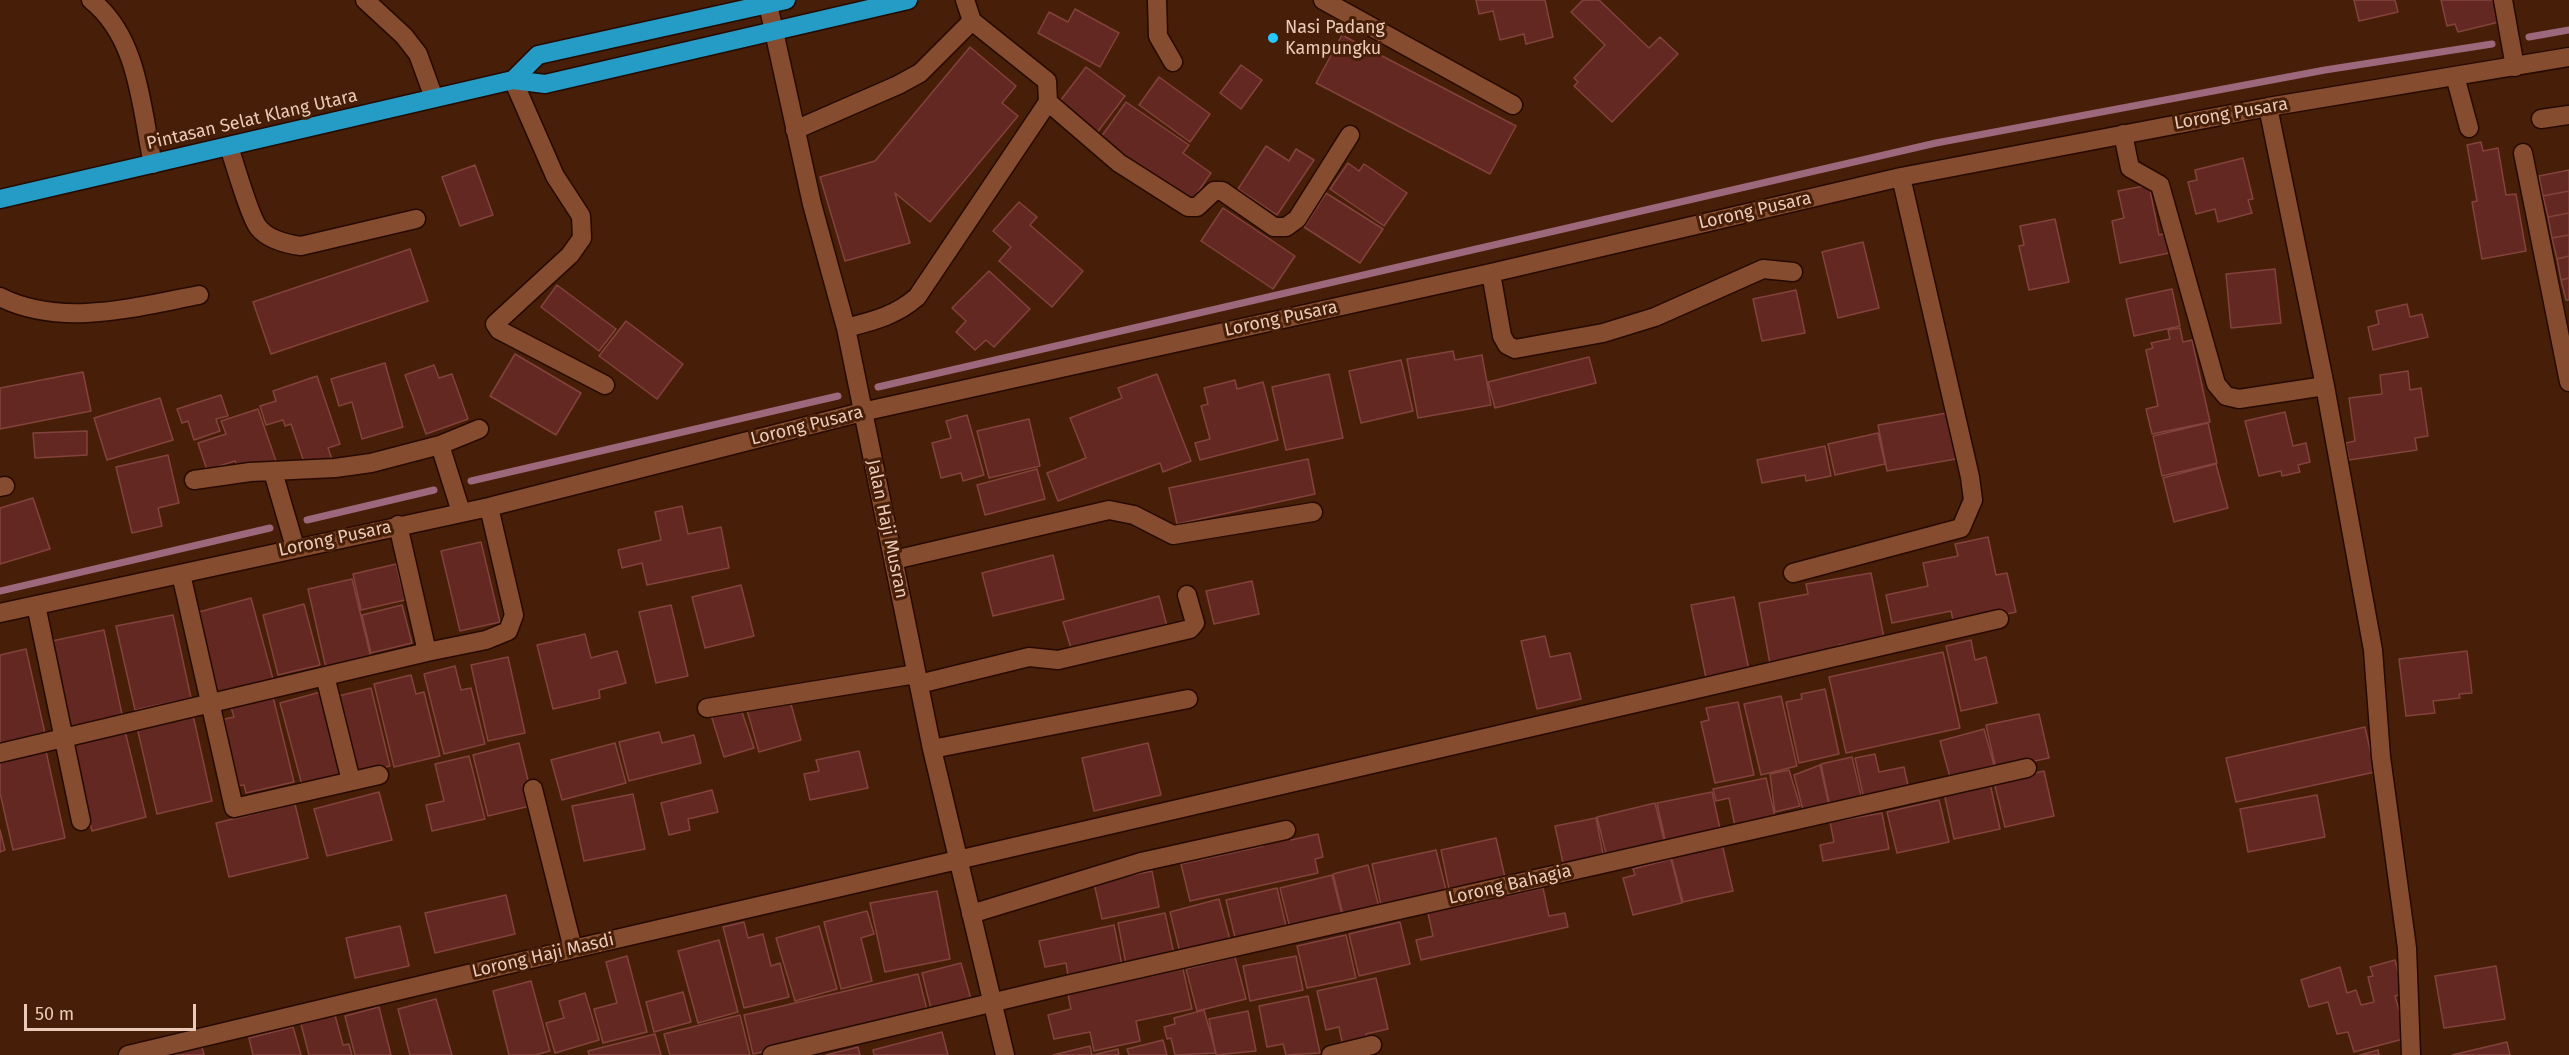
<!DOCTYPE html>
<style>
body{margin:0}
#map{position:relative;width:2569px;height:1055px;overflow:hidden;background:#471e07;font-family:"Fira Sans",sans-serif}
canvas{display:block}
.scale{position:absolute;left:24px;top:1004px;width:172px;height:27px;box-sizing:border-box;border:3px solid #ebcab9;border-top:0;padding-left:8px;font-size:18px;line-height:21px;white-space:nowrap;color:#ebcab9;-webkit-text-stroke:4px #471e07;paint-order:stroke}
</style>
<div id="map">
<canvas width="2569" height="1055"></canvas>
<div class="scale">50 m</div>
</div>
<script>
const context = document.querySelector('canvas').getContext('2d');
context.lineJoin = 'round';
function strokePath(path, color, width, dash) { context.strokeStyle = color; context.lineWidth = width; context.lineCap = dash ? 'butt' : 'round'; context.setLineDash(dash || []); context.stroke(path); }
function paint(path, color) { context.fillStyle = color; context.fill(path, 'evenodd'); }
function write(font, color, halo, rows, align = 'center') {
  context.font = font + ' "Fira Sans",sans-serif'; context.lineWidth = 6; context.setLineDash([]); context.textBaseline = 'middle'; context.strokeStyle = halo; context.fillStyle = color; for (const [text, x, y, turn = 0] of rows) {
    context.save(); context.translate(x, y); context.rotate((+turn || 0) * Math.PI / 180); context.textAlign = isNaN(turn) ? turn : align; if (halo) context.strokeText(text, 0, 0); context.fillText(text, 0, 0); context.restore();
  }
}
strokePath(new Path2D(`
 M 2529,37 L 2569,30
 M 878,387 L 1936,143 L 2325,70 L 2492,44
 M 471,481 L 838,396
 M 307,520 L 434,490
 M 0,591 L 270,528`), '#9d687b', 7);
const building = new Path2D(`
 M 1476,0 L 1545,0 L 1553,37 L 1526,44 L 1524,34 L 1500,40 L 1493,11 L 1479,14 Z
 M 1583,0 L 1599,0 L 1649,48 L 1660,37 L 1678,54 L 1612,122 L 1574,86 L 1578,82 L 1574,78 L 1605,45 L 1571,12 Z
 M 2354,0 L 2395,0 L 2398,12 L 2359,21 Z
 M 2441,0 L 2503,0 L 2499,22 L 2458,32 L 2455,24 L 2447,26 Z
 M 1075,9 L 1119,33 L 1100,67 L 1038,33 L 1049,12 L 1068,22 Z
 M 1342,35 L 1516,126 L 1490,174 L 1316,83 Z
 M 970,47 L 1016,86 L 1002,103 L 1018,116 L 930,222 L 895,193 L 910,243 L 845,261 L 820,177 L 875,161 Z
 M 1241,65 L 1262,80 L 1241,109 L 1220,93 Z
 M 1086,67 L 1125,96 L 1096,134 L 1057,105 Z
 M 1159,77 L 1210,114 L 1190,142 L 1139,105 Z
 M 1126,102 L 1189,145 L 1183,153 L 1211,173 L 1191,202 L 1096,144 Z
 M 2481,142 L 2483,151 L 2498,148 L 2506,195 L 2516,194 L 2526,251 L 2482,259 L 2472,202 L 2477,201 L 2467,145 Z
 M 1266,146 L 1289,161 L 1296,149 L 1314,160 L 1277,215 L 1238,189 Z
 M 2243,158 L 2253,199 L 2248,200 L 2252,213 L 2218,222 L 2215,209 L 2196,214 L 2188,182 L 2197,180 L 2195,170 Z
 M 1348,163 L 1359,171 L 1364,164 L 1407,193 L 1384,226 L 1330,189 Z
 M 475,165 L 493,215 L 460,226 L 442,177 Z
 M 2569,170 L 2569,191 L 2543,196 L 2539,176 Z
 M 2149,185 L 2159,235 L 2171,232 L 2174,252 L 2120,263 L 2112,221 L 2124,218 L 2118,191 Z
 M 2569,191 L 2569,213 L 2548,217 L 2543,196 Z
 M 1326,193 L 1383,229 L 1360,263 L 1304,227 Z
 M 1019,202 L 1037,217 L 1030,225 L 1083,271 L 1052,307 L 999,261 L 1011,247 L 993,231 Z
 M 1223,208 L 1295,256 L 1273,289 L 1201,241 Z
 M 2569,213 L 2569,235 L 2552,238 L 2548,217 Z
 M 2055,219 L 2069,282 L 2029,290 L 2019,246 L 2024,245 L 2020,226 Z
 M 2569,235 L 2569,256 L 2557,259 L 2552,238 Z
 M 1863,242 L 1879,308 L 1838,318 L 1822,252 Z
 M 410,249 L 428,301 L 271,354 L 253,302 Z
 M 2569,256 L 2569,278 L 2561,280 L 2557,259 Z
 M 2275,269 L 2281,323 L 2231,328 L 2226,274 Z
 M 989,271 L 1030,309 L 994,347 L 986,340 L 975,350 L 956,332 L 966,321 L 952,308 Z
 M 2569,278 L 2569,300 L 2566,300 L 2561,280 Z
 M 557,285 L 616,329 L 599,351 L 541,307 Z
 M 2172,289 L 2180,326 L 2134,336 L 2126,299 Z
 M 1796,290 L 1805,333 L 1762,341 L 1753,299 Z
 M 2407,304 L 2410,317 L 2422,314 L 2428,337 L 2373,350 L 2368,327 L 2379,324 L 2376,311 Z
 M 626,321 L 683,364 L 657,399 L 599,356 Z
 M 2180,328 L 2183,342 L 2192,340 L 2210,422 L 2152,434 L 2146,409 L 2158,406 L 2146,350 L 2153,348 L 2151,343 L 2170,339 L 2168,330 Z
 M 1453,351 L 1455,360 L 1482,355 L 1491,405 L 1418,418 L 1407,359 Z
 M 515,354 L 581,393 L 556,435 L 490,396 Z
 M 1589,357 L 1596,383 L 1495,408 L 1488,382 Z
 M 1401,360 L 1413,411 L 1361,423 L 1349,371 Z
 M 385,363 L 403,427 L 362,439 L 352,402 L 339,406 L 331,379 Z
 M 434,365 L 439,378 L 452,374 L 468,419 L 426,434 L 405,375 Z
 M 2408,371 L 2410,390 L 2421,388 L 2428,436 L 2415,438 L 2417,450 L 2349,460 L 2346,443 L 2355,441 L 2349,398 L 2382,394 L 2380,375 Z
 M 83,372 L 91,411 L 0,429 L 0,388 Z
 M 1157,374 L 1191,461 L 1163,472 L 1160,463 L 1058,501 L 1047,473 L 1086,458 L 1070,418 L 1122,398 L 1118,388 Z
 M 1329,374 L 1343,438 L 1286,450 L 1272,387 Z
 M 317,376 L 340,444 L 328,448 L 332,459 L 306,468 L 291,424 L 285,426 L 283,420 L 266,425 L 260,406 L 276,401 L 273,391 Z
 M 1235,380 L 1237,389 L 1263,382 L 1278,440 L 1200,460 L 1195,443 L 1210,439 L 1201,406 L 1208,404 L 1204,388 Z
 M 221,395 L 228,416 L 216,419 L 220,431 L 194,440 L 188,421 L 182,423 L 177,409 Z
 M 160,398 L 173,440 L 107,460 L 94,418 Z
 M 258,409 L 276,461 L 240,473 L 235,461 L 207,470 L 198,443 L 226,434 L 221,421 Z
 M 2285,412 L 2293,446 L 2306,443 L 2310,462 L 2298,465 L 2300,472 L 2282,476 L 2281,471 L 2259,476 L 2245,421 Z
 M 1947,413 L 1956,459 L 1887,471 L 1878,425 Z
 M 967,415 L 984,475 L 963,481 L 961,473 L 941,478 L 932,443 L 951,438 L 946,421 Z
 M 1029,419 L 1040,466 L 989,478 L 977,431 Z
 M 2208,423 L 2217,463 L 2162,476 L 2153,436 Z
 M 87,431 L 87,455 L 35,458 L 33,433 Z
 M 1878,433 L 1885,464 L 1835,475 L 1828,444 Z
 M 1825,446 L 1831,476 L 1806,481 L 1805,475 L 1762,483 L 1757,460 Z
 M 168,455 L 179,503 L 158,508 L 162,526 L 132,533 L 116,467 Z
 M 1308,459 L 1315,494 L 1177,524 L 1169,488 Z
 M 2216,464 L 2228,508 L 2174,522 L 2163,478 Z
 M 1037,469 L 1045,499 L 985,515 L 977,485 Z
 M 33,498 L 50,549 L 0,564 L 0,508 Z
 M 682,506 L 688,534 L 721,527 L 729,568 L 647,585 L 642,563 L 622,568 L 618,550 L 661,540 L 655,512 Z
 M 1988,537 L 1996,575 L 2007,573 L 2016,612 L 1954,625 L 1951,611 L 1892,623 L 1886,595 L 1928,586 L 1923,563 L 1958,556 L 1955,544 Z
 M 481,542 L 500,622 L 460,631 L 441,551 Z
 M 1053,555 L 1064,599 L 993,616 L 982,573 Z
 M 396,564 L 405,600 L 361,610 L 353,574 Z
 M 1871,573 L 1884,638 L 1839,645 L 1840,651 L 1770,664 L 1759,603 L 1808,594 L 1806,584 Z
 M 352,579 L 371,658 L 326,668 L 308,589 Z
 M 1252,581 L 1259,614 L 1214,624 L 1206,591 Z
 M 741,585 L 754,636 L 705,648 L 692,597 Z
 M 1159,596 L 1168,630 L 1073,655 L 1063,622 Z
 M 1734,597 L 1749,670 L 1706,678 L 1691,605 Z
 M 251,598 L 273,679 L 217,694 L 195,613 Z
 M 304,604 L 320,665 L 278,675 L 263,615 Z
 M 402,605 L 412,643 L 371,653 L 362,615 Z
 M 671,605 L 688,676 L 656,683 L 639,612 Z
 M 173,615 L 191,698 L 135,710 L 116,626 Z
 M 104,630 L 123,719 L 66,730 L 47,642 Z
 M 585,634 L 591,658 L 617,651 L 626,683 L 599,690 L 600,698 L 553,709 L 537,645 Z
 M 1545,636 L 1550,657 L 1570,653 L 1581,699 L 1537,709 L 1521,641 Z
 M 1971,640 L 1975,660 L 1986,657 L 1997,703 L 1961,711 L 1946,646 Z
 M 26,649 L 46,738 L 0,749 L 0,655 Z
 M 2467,651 L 2472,693 L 2459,694 L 2460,698 L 2433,701 L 2435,713 L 2406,716 L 2399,659 Z
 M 1943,652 L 1960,728 L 1846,753 L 1829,677 Z
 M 508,657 L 525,733 L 488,741 L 471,665 Z
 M 455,666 L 461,690 L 471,688 L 485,744 L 444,754 L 424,674 Z
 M 411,675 L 416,694 L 424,692 L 440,756 L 394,767 L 374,684 Z
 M 371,688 L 390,766 L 353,775 L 334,697 Z
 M 1825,689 L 1839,754 L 1799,763 L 1786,702 L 1802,699 L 1801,694 Z
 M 324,691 L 347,777 L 303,789 L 280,703 Z
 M 1781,696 L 1797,766 L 1761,775 L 1744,704 Z
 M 273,697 L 294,782 L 246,793 L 244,785 L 236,786 L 220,720 L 234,717 L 231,707 Z
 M 789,697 L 801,740 L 759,752 L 747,710 Z
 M 1738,702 L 1754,775 L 1715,783 L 1701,722 L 1709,720 L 1706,708 Z
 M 740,706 L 754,748 L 724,757 L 711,715 Z
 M 2039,714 L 2049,758 L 1996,769 L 1986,725 Z
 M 193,715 L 212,801 L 157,814 L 137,727 Z
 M 2365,727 L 2375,772 L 2236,802 L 2226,758 Z
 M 1984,729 L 1994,765 L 1950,777 L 1940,741 Z
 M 125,731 L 146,817 L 92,831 L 70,744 Z
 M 659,732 L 662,743 L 694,735 L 701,763 L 629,781 L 619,742 Z
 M 519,743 L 534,805 L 488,816 L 473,755 Z
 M 615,743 L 626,783 L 562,800 L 551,760 Z
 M 1148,743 L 1161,795 L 1094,811 L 1082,758 Z
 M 46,751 L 65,838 L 13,850 L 0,793 L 0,761 Z
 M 859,751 L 868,788 L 810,800 L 804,774 L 819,771 L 816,760 Z
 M 1875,754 L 1879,772 L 1904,767 L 1909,790 L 1864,799 L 1855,758 Z
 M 469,756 L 485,819 L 432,831 L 426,805 L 444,801 L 435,764 Z
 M 1852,757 L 1862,800 L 1830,807 L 1821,764 Z
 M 1820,765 L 1829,805 L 1803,810 L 1794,775 Z
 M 1789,770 L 1800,806 L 1775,812 L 1770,774 Z
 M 2044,771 L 2054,816 L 2005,827 L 1994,782 Z
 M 1766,778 L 1775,817 L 1735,826 L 1729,798 L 1716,801 L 1713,789 Z
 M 1990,783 L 2000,829 L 1954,839 L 1944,793 Z
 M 712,790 L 718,812 L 688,819 L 690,830 L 669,835 L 661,803 Z
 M 379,792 L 392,840 L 327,856 L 314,809 Z
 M 1712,792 L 1721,833 L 1666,844 L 1657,803 Z
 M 633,794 L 645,849 L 584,861 L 572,806 Z
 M 2317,795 L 2325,837 L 2248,852 L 2240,809 Z
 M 1939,800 L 1949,842 L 1897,853 L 1887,812 Z
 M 1655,803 L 1665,844 L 1607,858 L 1597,817 Z
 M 295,804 L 308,858 L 229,877 L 216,823 Z
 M 1882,813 L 1889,849 L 1823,861 L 1820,845 L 1834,842 L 1830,822 Z
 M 1596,818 L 1604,859 L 1564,868 L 1555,826 Z
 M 0,830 L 5,850 L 0,852 Z
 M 1318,834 L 1323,857 L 1315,859 L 1318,873 L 1190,901 L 1181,864 L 1263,846 L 1262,842 L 1290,836 L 1291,840 Z
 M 1496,838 L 1506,882 L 1450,894 L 1441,850 Z
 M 1722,844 L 1733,891 L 1683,902 L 1671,856 Z
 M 1436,850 L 1446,890 L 1381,905 L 1372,864 Z
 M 1671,859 L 1682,903 L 1633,915 L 1623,878 L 1635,875 L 1633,869 Z
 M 1368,865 L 1379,907 L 1343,915 L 1333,874 Z
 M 1152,871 L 1159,907 L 1102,919 L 1094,883 Z
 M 1332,875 L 1342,915 L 1290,928 L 1280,888 Z
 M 1277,888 L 1287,930 L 1236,942 L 1226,900 Z
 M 1543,888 L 1549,916 L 1565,913 L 1568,927 L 1421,960 L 1416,940 L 1433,936 L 1428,913 Z
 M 937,891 L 950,959 L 885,972 L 870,903 Z
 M 506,895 L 515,934 L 435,953 L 425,913 Z
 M 1219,899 L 1230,940 L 1180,953 L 1170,912 Z
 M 867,911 L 874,934 L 861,938 L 872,981 L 841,989 L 824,922 Z
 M 1165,913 L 1174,954 L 1126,964 L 1118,923 Z
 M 744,922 L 748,938 L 763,934 L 771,966 L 780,963 L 789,997 L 744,1008 L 723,927 Z
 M 1400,922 L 1410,964 L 1359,976 L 1349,934 Z
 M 1114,925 L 1122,965 L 1068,976 L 1066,963 L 1045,967 L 1039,941 Z
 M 400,926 L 409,966 L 355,978 L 346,938 Z
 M 819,926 L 837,989 L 795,1001 L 776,938 Z
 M 1346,935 L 1356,978 L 1307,988 L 1297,946 Z
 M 719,940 L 738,1012 L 698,1023 L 678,951 Z
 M 627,956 L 647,1032 L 603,1043 L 594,1009 L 617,1003 L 606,962 Z
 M 1296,956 L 1303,990 L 1250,1001 L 1243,966 Z
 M 1235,957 L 1246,999 L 1197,1011 L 1186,969 Z
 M 2395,960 L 2404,994 L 2395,996 L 2407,1038 L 2354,1052 L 2348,1032 L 2337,1034 L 2328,1002 L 2309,1007 L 2301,980 L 2340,967 L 2347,993 L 2356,990 L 2361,1005 L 2374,1002 L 2368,977 L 2373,976 L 2370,967 Z
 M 961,963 L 972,1003 L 932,1013 L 922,973 Z
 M 2496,966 L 2505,1019 L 2444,1028 L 2435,976 Z
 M 1183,969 L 1192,1009 L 1136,1021 L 1140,1041 L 1094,1051 L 1090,1032 L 1054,1039 L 1048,1015 L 1071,1009 L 1068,994 Z
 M 918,974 L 928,1014 L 753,1054 L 744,1015 Z
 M 1376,978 L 1388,1029 L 1366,1034 L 1368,1042 L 1343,1047 L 1339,1027 L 1326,1030 L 1317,991 Z
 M 531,981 L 550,1051 L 535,1055 L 509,1055 L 493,991 Z
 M 683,992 L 691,1022 L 654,1032 L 646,1002 Z
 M 585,993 L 599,1040 L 555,1053 L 546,1023 L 564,1018 L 559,1001 Z
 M 1308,996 L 1320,1053 L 1286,1055 L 1283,1044 L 1267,1047 L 1259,1006 Z
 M 436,999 L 452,1055 L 410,1055 L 398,1009 Z
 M 379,1007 L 391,1055 L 355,1055 L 345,1016 Z
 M 1204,1010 L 1216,1053 L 1175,1055 L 1171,1038 L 1167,1039 L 1164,1027 L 1175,1024 L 1174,1018 Z
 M 1248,1011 L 1256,1051 L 1216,1055 L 1209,1019 Z
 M 335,1015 L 343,1045 L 349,1044 L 352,1055 L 309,1055 L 301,1024 Z
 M 740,1015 L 750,1055 L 670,1055 L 664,1034 Z
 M 293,1027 L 301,1055 L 253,1055 L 249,1038 Z
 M 942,1032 L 948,1055 L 874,1055 L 873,1050 Z
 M 655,1034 L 661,1055 L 589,1055 L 588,1051 Z
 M 1163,1040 L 1167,1055 L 1129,1055 L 1127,1049 Z
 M 2507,1042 L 2510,1055 L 2452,1055 Z
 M 201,1043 L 204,1055 L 158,1055 Z
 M 1090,1046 L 1092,1055 L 1053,1055 Z
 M 858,1047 L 860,1055 L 826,1055 Z
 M 1118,1049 L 1119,1055 L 1093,1055 Z
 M 2378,1050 L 2379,1055 L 2360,1055 Z`);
paint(building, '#642823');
strokePath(building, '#82433c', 1.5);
const minor = new Path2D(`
 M 91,0 C 139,38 141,108 153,164
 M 365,0 L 404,36 L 418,54 L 434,98
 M 1157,0 L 1158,36 L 1173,62
 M 1323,0 L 1513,105
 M 2503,0 L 2515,67
 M 768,4 L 812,204 L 846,328 L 932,749 L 1005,1055
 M 2455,76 L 2469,128
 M 513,80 L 555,176 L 581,216 L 582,238 L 570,255 L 495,324 L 499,330 L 605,385
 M 1048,102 L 1119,163 L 1188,207 L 1197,207 L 1214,191 L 1222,191 L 1274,227 L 1286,227 L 1297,219 L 1350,135
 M 2268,107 L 2325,386 L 2373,650 L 2381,757 L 2407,948 L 2411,1055
 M 2541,119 L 2569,115
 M 795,130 L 898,85 L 920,73 L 972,21 L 965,0
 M 2123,134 L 2130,168 L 2160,185 L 2216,384 L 2226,396 L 2239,399 L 2325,386
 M 229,147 C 235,164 249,215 258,227 C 268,240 286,244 301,246 L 416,219
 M 2523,153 L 2569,382
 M 1491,273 L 1502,336 L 1507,345 L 1515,349 L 1603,333 L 1655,317 L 1763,269 L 1793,272
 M 0,297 C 62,328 135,307 199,295
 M 846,328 C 873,321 895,316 917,297 L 1048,102 L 1047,81 L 972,21
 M 440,445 L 479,429
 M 273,472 L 295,547
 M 194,480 L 250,472 L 335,468 L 371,463 L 440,445 L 461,512
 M 0,487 L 5,486
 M 398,525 L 427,652
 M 894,560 L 1109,510 L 1134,515 L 1173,535 L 1313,512
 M 1793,573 L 1961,528 L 1973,500 L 1970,477 L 1901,177
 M 181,574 L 234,808 L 379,775
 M 36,605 L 81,821
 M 0,613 L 489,507 L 862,412 L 1491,273 L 1901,177 L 2268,107 L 2569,57
 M 325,676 L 351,781
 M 919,684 L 1029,657 L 1058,660 L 1190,629 L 1195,623 L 1187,595
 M 707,708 L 916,674
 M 932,749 L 1188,699
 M 0,753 L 427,652 L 486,640 L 508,631 L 514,615 L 489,507
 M 533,789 L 573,949
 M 971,914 L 1141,862 L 1286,830
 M 128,1055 L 573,949 L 1999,619
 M 772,1055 L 1062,986 L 2027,768
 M 1331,1055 L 1372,1045`);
const highway = new Path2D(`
 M 513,80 L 538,55 L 786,0
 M 0,199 L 513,80 L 545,84 L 908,0`);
strokePath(minor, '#260a00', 21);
strokePath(highway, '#260a00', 21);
strokePath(minor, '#854c2f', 18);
strokePath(highway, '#249cc5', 18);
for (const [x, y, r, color] of [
 [1273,38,6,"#26c9fe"]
]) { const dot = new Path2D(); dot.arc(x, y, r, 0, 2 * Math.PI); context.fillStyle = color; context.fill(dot); strokePath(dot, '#471e07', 2); }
write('18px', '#ebcab9', '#471e07', [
 ["Nasi Padang",1285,28],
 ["Kampungku",1285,49]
], 'left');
write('18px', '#ebcab9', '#471e07', [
 ["Lorong Pusara",2231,114,-10],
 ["Pintasan Selat Klang Utara",252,120,-13],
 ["Lorong Pusara",1755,211,-13],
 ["Lorong Pusara",1281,319,-12],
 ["Lorong Pusara",807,426,-14],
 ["Jalan Haji Musran",887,529,78],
 ["Lorong Pusara",335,539,-12],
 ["Lorong Bahagia",1510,885,-13],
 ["Lorong Haji Masdi",543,956,-13]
]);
</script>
